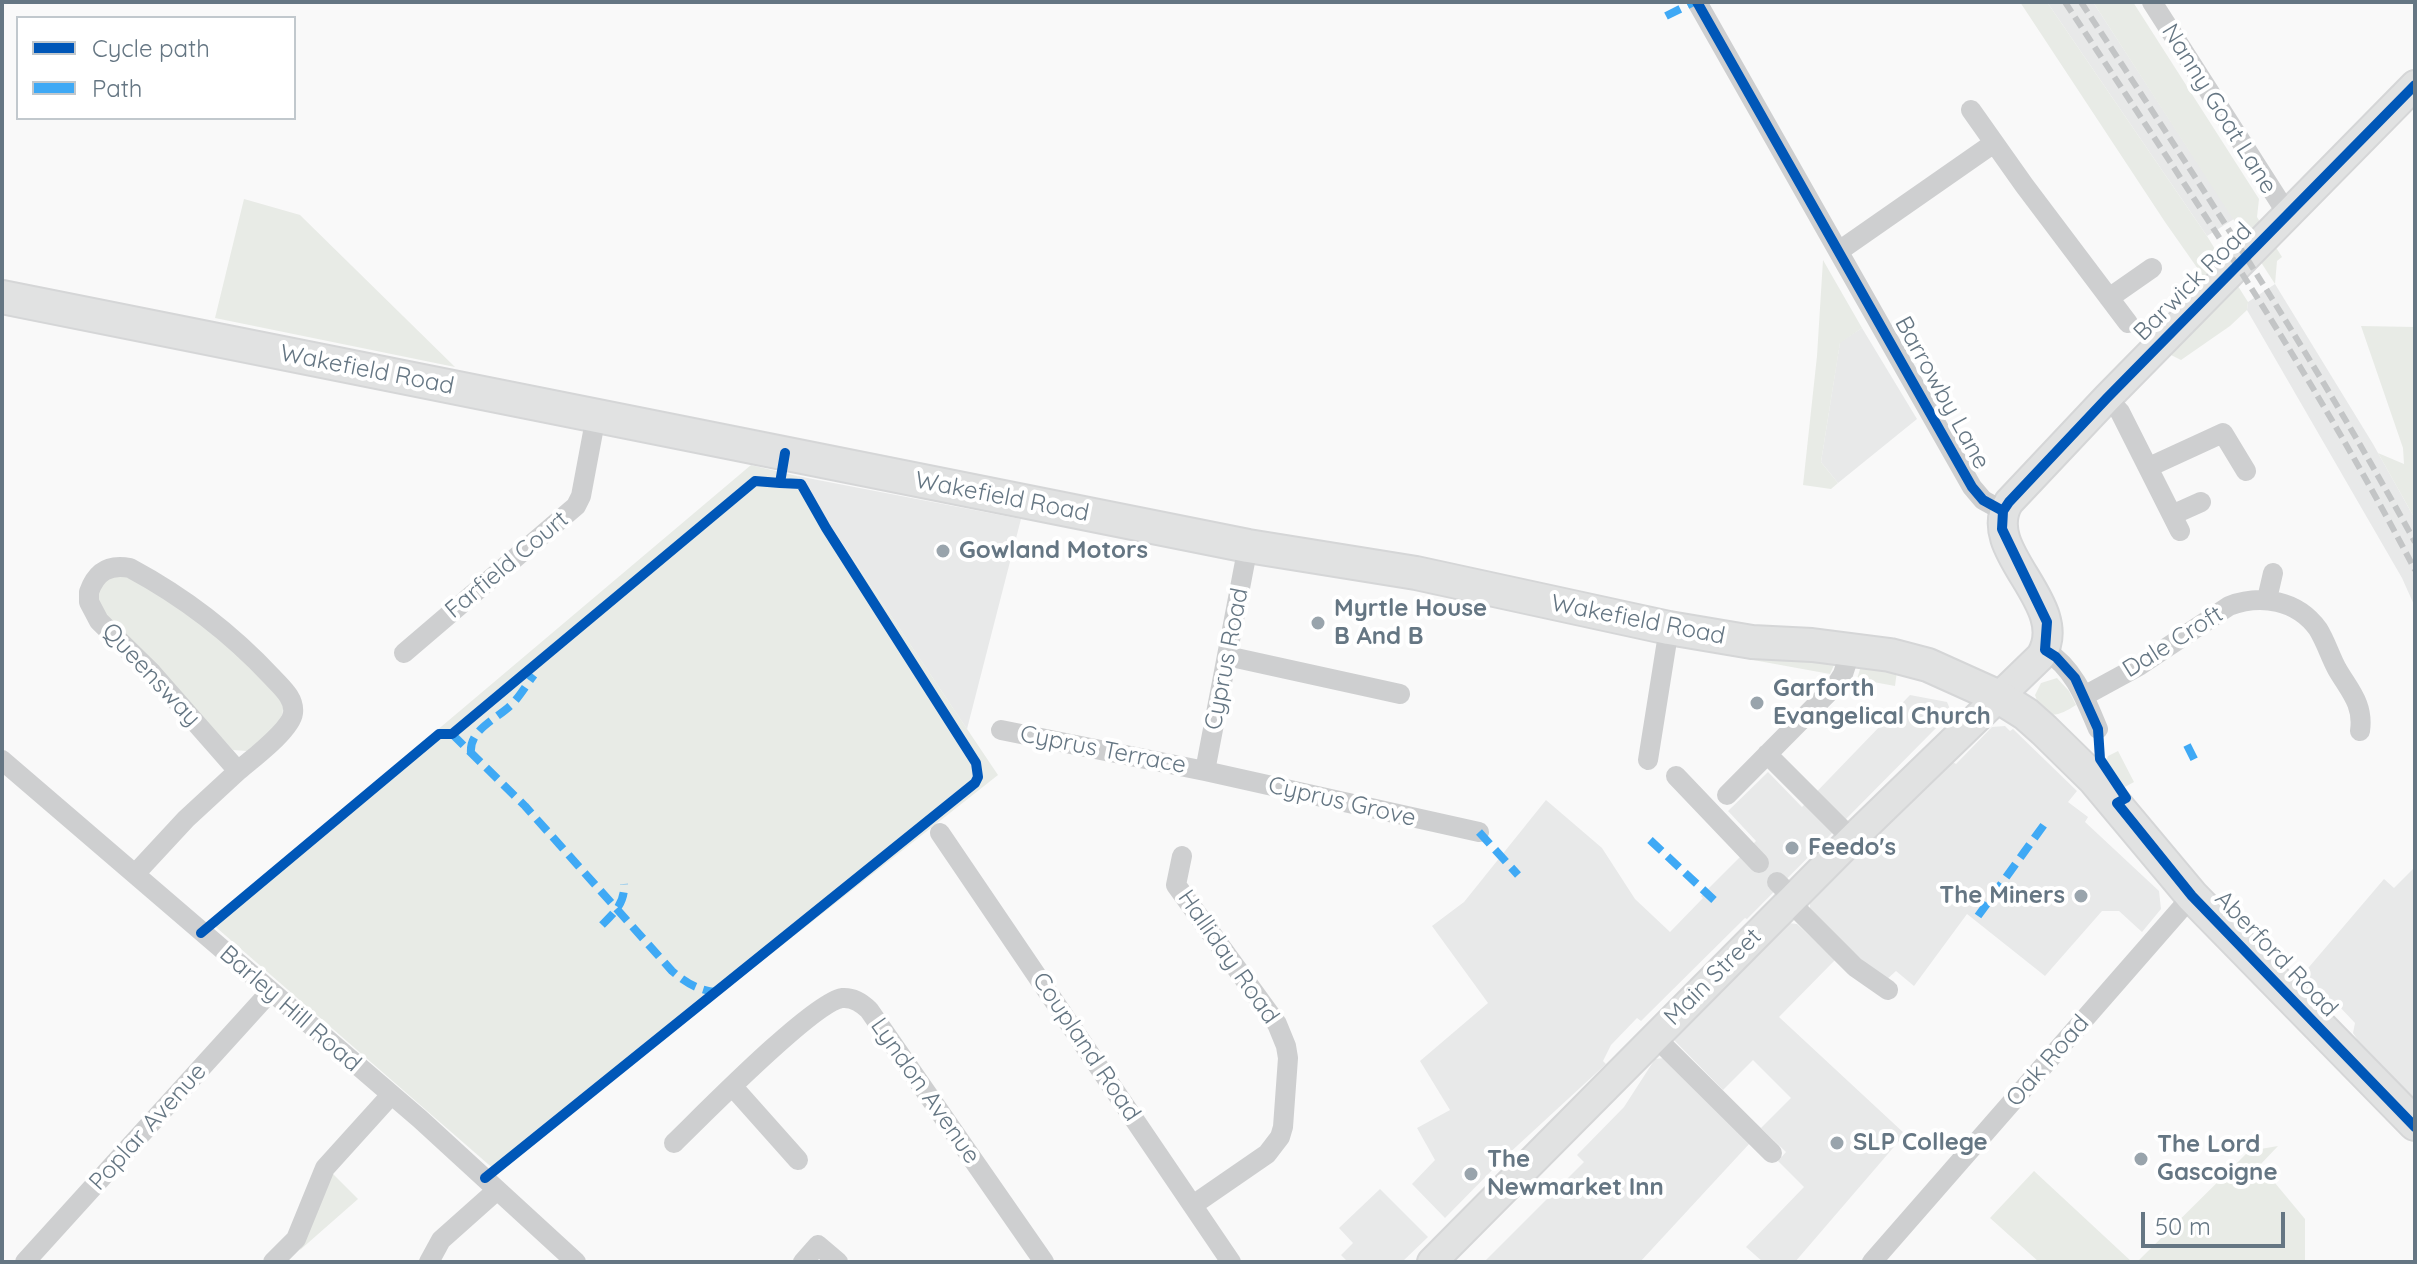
<!DOCTYPE html>
<style>
body{margin:0}
#map{position:relative;width:2417px;height:1264px;overflow:hidden;background:#f9f9f9;font-family:Quicksand,sans-serif}
canvas{display:block}
.frame{position:absolute;inset:0;border:4px solid #657683;pointer-events:none}
.legend{position:absolute;left:16px;top:16px;width:280px;height:104px;box-sizing:border-box;background:#fff;border:2px solid #c1c8cd;margin:0;padding:10px 14px;list-style:none;font-size:24px;color:#657683}
.legend li{display:flex;align-items:center;gap:16px;height:40px}
.legend b{width:40px;border:2px solid #c1c8cd}
.scale{position:absolute;left:2141px;top:1212px;width:144px;height:36px;box-sizing:border-box;border:4px solid #657683;border-top:0;padding-left:10px;font-size:24px;line-height:28px;white-space:nowrap;color:#657683;-webkit-text-stroke:6px #fff;paint-order:stroke}
</style>
<div id="map">
<canvas width="2417" height="1264"></canvas>
<div class="frame"></div>
<ul class="legend">
<li><b style="height:10px;background:#0057b8"></b>Cycle path</li>
<li><b style="height:10px;background:#3fa9f5"></b>Path</li>
</ul>
<div class="scale">50 m</div>
</div>
<script>
const context = document.querySelector('canvas').getContext('2d');
context.lineJoin = 'round';
function paint(path, color) { context.fillStyle = color; context.fill(path, 'evenodd'); }
function strokePath(path, color, width, dash) { context.strokeStyle = color; context.lineWidth = width; context.lineCap = dash ? 'butt' : 'round'; context.setLineDash(dash || []); context.stroke(path); }
function write(font, color, halo, rows, align = 'center') {
  context.font = font + ' Quicksand,sans-serif'; context.lineWidth = 8; context.setLineDash([]); context.textBaseline = 'middle'; context.strokeStyle = halo; context.fillStyle = color; for (const [text, x, y, turn = 0] of rows) {
    context.save(); context.translate(x, y); context.rotate((+turn || 0) * Math.PI / 180); context.textAlign = isNaN(turn) ? turn : align; if (halo) context.strokeText(text, 0, 0); context.fillText(text, 0, 0); context.restore();
  }
}
paint(new Path2D(`
 M 2047,2 L 2093,2 L 2234,219 L 2207,236 Z
 M 2275,284 L 2373,444 L 2415,519 L 2415,607 L 2402,578 L 2247,310 L 2248,302 Z
 M 1862,328 L 1917,419 L 1838,483 L 1821,462 L 1840,342 Z
 M 797,476 L 1021,519 L 967,729 Z
 M 1910,695 L 1947,702 L 1950,709 L 1938,721 L 1940,724 L 1747,919 L 1745,918 L 1641,1021 L 1637,1018 L 1611,1045 L 1603,1061 L 1606,1064 L 1505,1157 L 1445,1218 L 1412,1184 L 1435,1160 L 1417,1128 L 1450,1110 L 1420,1061 L 1488,1003 L 1432,926 L 1464,902 L 1546,800 L 1602,848 L 1635,899 L 1670,932 L 1703,898 L 1701,896 L 1756,841 L 1728,811 L 1768,772 L 1802,807 Z
 M 2005,726 L 2010,731 L 2013,729 L 2077,791 L 2068,802 L 2088,817 L 2085,822 L 2159,891 L 2161,909 L 2142,932 L 2119,911 L 2102,911 L 2045,976 L 1967,914 L 1914,986 L 1896,971 L 1885,981 L 1810,912 L 1810,901 L 1951,761 L 1956,764 L 1992,727 Z
 M 2415,867 L 2415,1102 L 2371,1060 L 2353,1033 L 2355,1023 L 2337,1004 L 2323,1005 L 2298,980 L 2384,879 L 2394,888 Z
 M 1788,923 L 1797,924 L 1835,960 L 1779,1017 L 1905,1134 L 1795,1262 L 1763,1262 L 1746,1247 L 1804,1187 L 1778,1161 L 1786,1152 L 1761,1128 L 1791,1098 L 1753,1060 L 1723,1090 L 1672,1038 Z
 M 1664,1058 L 1750,1143 L 1640,1262 L 1484,1262 L 1584,1162 L 1577,1155 L 1624,1107 L 1655,1059 Z
 M 1380,1189 L 1428,1237 L 1402,1262 L 1344,1262 L 1346,1260 L 1341,1255 L 1353,1243 L 1339,1228 Z`), '#e8e9e9');
paint(new Path2D(`
 M 2020,2 L 2047,2 L 2207,236 L 2226,267 L 2205,279 L 2165,222 Z
 M 2093,2 L 2133,2 L 2259,199 L 2257,217 L 2282,257 L 2277,261 L 2275,284 Z
 M 244,199 L 300,215 L 455,367 L 215,318 Z
 M 1823,260 L 1862,328 L 1840,343 L 1821,462 L 1838,483 L 1831,489 L 1803,485 L 1817,356 Z
 M 2236,283 L 2248,302 L 2247,310 L 2230,326 L 2181,360 L 2171,355 Z
 M 2361,326 L 2415,327 L 2415,519 L 2378,453 L 2404,464 L 2403,448 Z
 M 751,465 L 797,476 L 998,775 L 496,1171 L 210,922 Z
 M 127,575 L 205,624 L 282,699 C 289,724 263,737 247,751 L 233,750 L 100,608 C 96,583 102,577 127,575 Z
 M 1732,650 L 1833,663 L 1834,665 L 1830,674 L 1731,656 Z
 M 1861,666 L 1897,671 L 1895,686 L 1857,679 Z
 M 2057,678 L 2069,691 L 2076,705 C 2057,717 2044,722 2035,695 L 2041,683 Z
 M 2118,751 L 2134,782 L 2123,788 L 2106,761 L 2108,756 Z
 M 2278,1146 L 2260,1165 L 2305,1219 L 2305,1262 L 2137,1262 L 2249,1151 Z
 M 330,1171 L 358,1199 L 300,1250 Z
 M 2034,1171 L 2132,1262 L 2039,1262 L 1990,1218 Z`), '#e8ebe6');
const secondary = new Path2D(`
 M 1432,1262 L 1852,839 L 2041,656 C 2073,604 1978,551 2009,502 L 2107,398 L 2415,85`);
const primary = new Path2D(`
 M 2,297 L 1248,546 L 1416,573 L 1669,628 L 1752,642 L 1812,645 L 1890,655 L 1928,665 L 1999,697 L 2026,714 L 2044,730 L 2094,779 L 2192,896 L 2415,1124`);
strokePath(secondary, '#d5d6d7', 32);
strokePath(primary, '#d5d6d7', 36);
strokePath(new Path2D(`
 M 1697,2 L 1972,487 L 1983,500 L 2003,511
 M 2152,2 L 2288,215
 M 1971,110 L 2024,185 L 2128,323
 M 1839,251 L 1994,143
 M 2109,298 L 2152,268
 M 2107,398 L 2120,412 L 2180,531
 M 2149,467 L 2223,433 L 2246,471
 M 2172,515 L 2201,502
 M 2267,599 L 2273,573
 M 2045,650 C 2074,668 2085,698 2098,729
 M 404,653 L 576,506 L 581,496 L 596,416
 M 1227,656 L 1400,694
 M 2084,696 L 2139,666 L 2229,606 C 2261,594 2297,600 2318,629 C 2326,642 2330,656 2337,669 C 2349,690 2364,704 2360,731
 M 1001,730 L 1205,771 L 1479,832
 M 1767,754 L 1852,839
 M 2,760 L 420,1119 L 576,1262
 M 1648,760 L 1669,628
 M 1205,771 L 1248,546
 M 1676,776 L 1759,863
 M 1727,795 L 1836,685 L 1843,674 L 1851,650
 M 940,833 L 1231,1262
 M 1182,856 L 1176,885 L 1277,1024 L 1286,1046 L 1288,1058 L 1283,1127 L 1280,1137 L 1267,1154 L 1193,1205
 M 135,874 L 186,819 L 238,771 L 152,673 L 99,621 L 89,602 L 89,592 C 96,572 109,564 130,568 C 184,597 230,632 272,677 C 281,687 295,698 293,713 C 291,730 252,759 238,771
 M 1777,882 L 1793,898
 M 1790,902 L 1855,967 L 1888,990
 M 1654,1036 L 1772,1153
 M 733,1087 L 798,1160
 M 674,1143 C 702,1116 812,1003 842,998 C 854,997 862,1003 869,1010 L 1044,1262
 M 25,1262 L 270,992
 M 273,1262 L 296,1239 L 325,1168 L 391,1095
 M 429,1262 L 441,1240 L 496,1191
 M 803,1262 L 818,1245 L 838,1262
 M 1872,1262 L 2192,896`), '#cecfd0', 20);
strokePath(secondary, '#e1e2e2', 28);
strokePath(primary, '#e1e2e2', 32);
strokePath(new Path2D(`
 M 2065,2 C 2187,188 2312,372 2415,570
 M 2081,2 C 2197,179 2313,356 2415,542`), '#c3c5c6', 6, [12, 6]);
strokePath(new Path2D(`
 M 1666,16 L 1694,2
 M 452,734 L 525,806 L 672,971 C 686,983 698,990 716,992
 M 2187,745 L 2195,761
 M 471,753 C 469,730 495,720 510,706 C 519,698 526,685 534,675
 M 1479,832 L 1518,875
 M 1650,840 L 1714,900
 M 1978,916 L 2046,822
 M 602,925 C 615,912 625,903 624,884`), '#3fa9f5', 8, [16, 8]);
strokePath(new Path2D(`
 M 1697,2 L 1972,487 L 1983,500 L 2003,511
 M 2415,85 L 2107,398 L 2009,502 L 2003,511 L 2002,529 L 2047,622 L 2045,650 L 2056,657 L 2075,678 L 2098,729 L 2100,759 L 2126,798 L 2117,803 L 2192,896 L 2415,1127
 M 201,933 L 439,734 L 452,734 L 755,481 L 780,483 L 785,453
 M 485,1178 L 975,783 L 978,777 L 976,763 L 826,528 L 801,484 L 780,483`), '#0057b8', 10);
for (const [x, y, r, color] of [
 [943,551,8,"#99a4ac"],
 [1318,623,8,"#99a4ac"],
 [1757,703,8,"#99a4ac"],
 [1792,848,8,"#99a4ac"],
 [2081,896,8,"#99a4ac"],
 [1837,1143,8,"#99a4ac"],
 [2141,1159,8,"#99a4ac"],
 [1471,1174,8,"#99a4ac"]
]) { const dot = new Path2D(); dot.arc(x, y, r, 0, 2 * Math.PI); context.fillStyle = color; context.fill(dot); strokePath(dot, '#fff', 3); }
write('24px', '#657683', '#fff', [
 ["Nanny Goat Lane",2219,109,58],
 ["Barwick Road",2193,282,-45],
 ["Wakefield Road",367,370,11],
 ["Barrowby Lane",1942,393,61],
 ["Wakefield Road",1002,497,11],
 ["Farfield Court",507,565,-40],
 ["Wakefield Road",1638,620,11],
 ["Dale Croft",2173,642,-32],
 ["Cyprus Road",1227,659,-79],
 ["Queensway",151,675,47],
 ["Cyprus Terrace",1103,750,11],
 ["Cyprus Grove",1342,802,13],
 ["Aberford Road",2276,954,46],
 ["Halliday Road",1228,957,55],
 ["Main Street",1713,977,-45],
 ["Barley Hill Road",290,1009,41],
 ["Coupland Road",1086,1047,56],
 ["Oak Road",2048,1061,-49],
 ["Lyndon Avenue",925,1091,55],
 ["Poplar Avenue",148,1127,-48]
]);
write('bold 24px', '#657683', '#fff', [
 ["Gowland Motors",959,551],
 ["Myrtle House",1334,609],
 ["B And B",1334,637],
 ["Garforth",1773,689],
 ["Evangelical Church",1773,717],
 ["Feedo's",1808,848],
 ["The Miners",2065,896,"right"],
 ["SLP College",1853,1143],
 ["The Lord",2157,1145],
 ["Gascoigne",2157,1173],
 ["The",1487,1160],
 ["Newmarket Inn",1487,1188]
], 'left');
</script>
